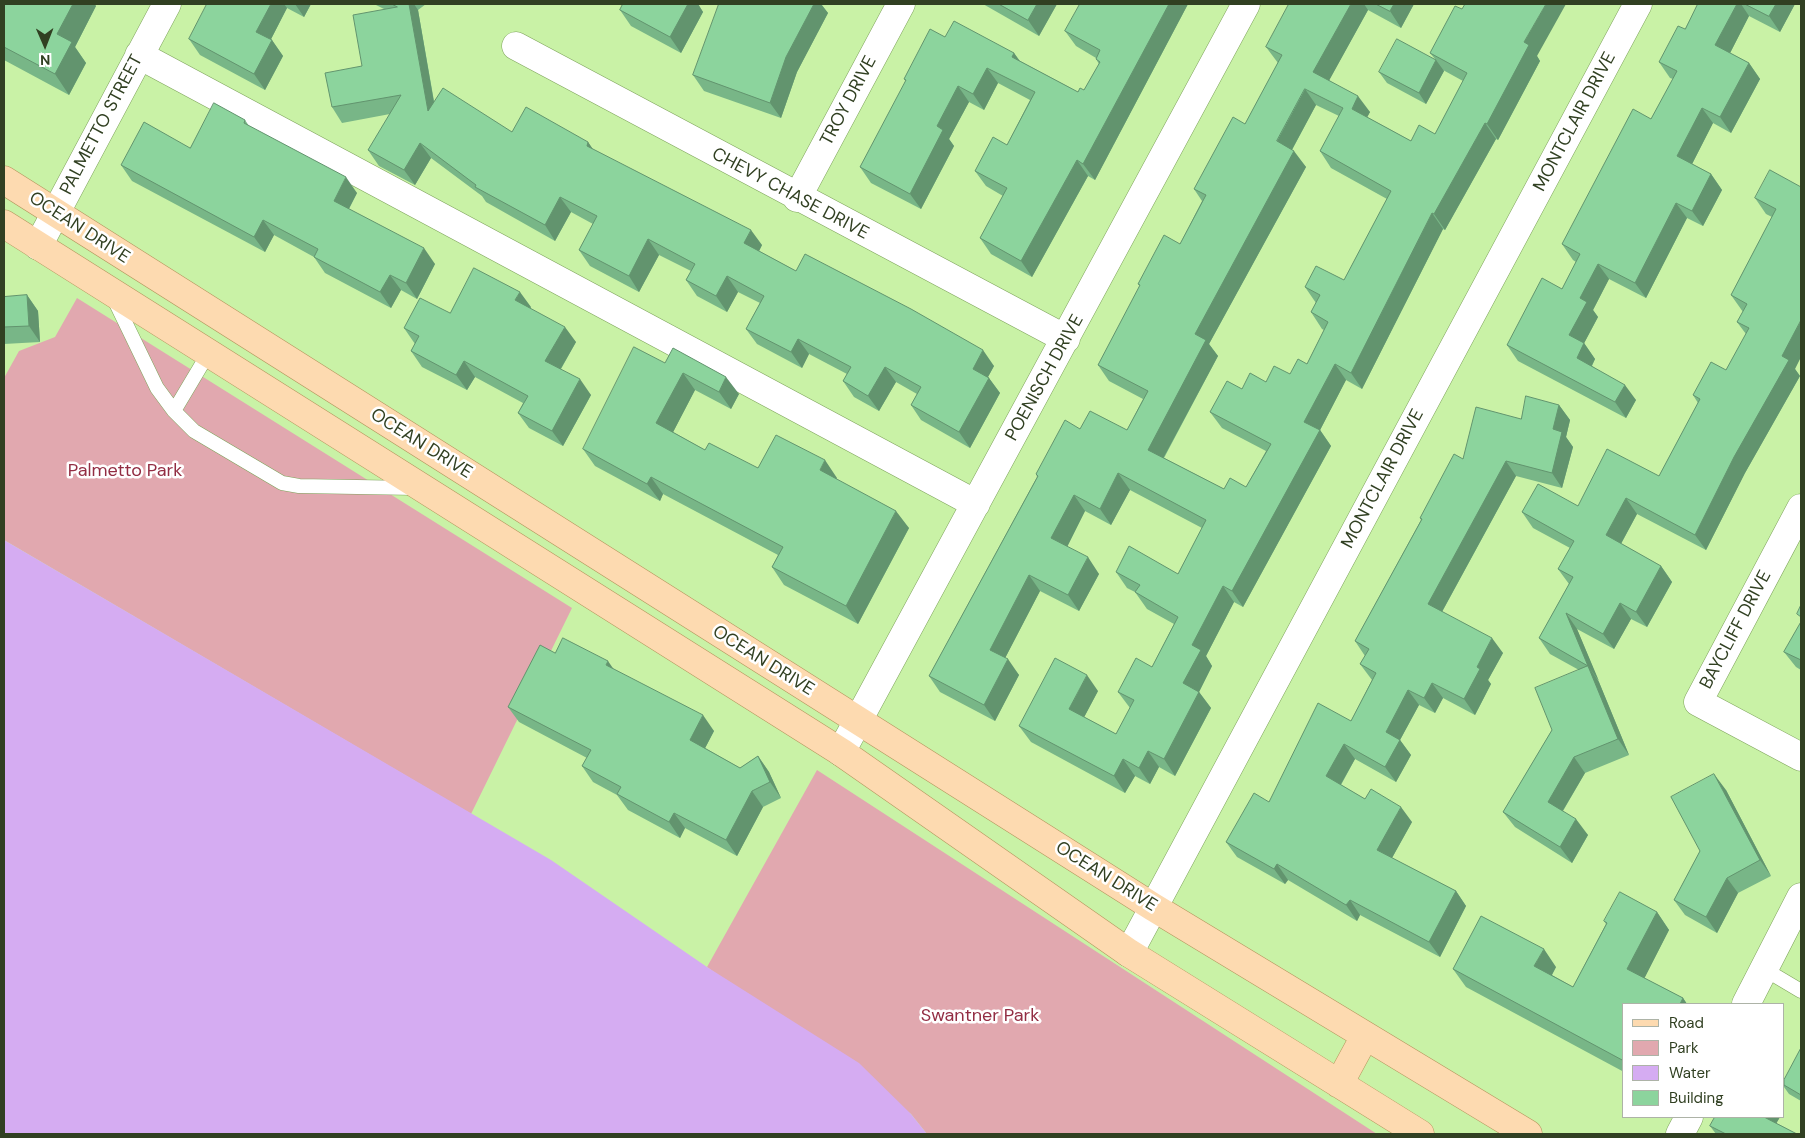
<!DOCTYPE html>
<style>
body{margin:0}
#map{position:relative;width:1805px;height:1138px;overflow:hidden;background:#c9f2a6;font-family:"DM Sans",sans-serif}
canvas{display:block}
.frame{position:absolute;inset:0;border:5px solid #314022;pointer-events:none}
.legend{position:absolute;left:1622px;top:1003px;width:162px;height:115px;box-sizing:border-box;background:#fff;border:1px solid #adb3a7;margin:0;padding:6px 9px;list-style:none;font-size:15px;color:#314022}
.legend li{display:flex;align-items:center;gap:10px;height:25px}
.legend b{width:25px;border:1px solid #adb3a7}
.north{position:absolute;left:20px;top:20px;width:50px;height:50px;-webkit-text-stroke:4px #fff;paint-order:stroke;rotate:179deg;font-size:14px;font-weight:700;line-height:20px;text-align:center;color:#314022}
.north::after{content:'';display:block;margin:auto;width:18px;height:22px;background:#314022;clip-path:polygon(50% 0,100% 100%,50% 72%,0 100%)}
</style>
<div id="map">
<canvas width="1805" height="1138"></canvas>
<div class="frame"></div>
<ul class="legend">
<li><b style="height:6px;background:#fddab0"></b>Road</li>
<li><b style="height:14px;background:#e1a8af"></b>Park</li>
<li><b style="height:14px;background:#d5acf2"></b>Water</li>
<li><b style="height:14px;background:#8cd49d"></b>Building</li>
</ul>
<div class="north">N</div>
</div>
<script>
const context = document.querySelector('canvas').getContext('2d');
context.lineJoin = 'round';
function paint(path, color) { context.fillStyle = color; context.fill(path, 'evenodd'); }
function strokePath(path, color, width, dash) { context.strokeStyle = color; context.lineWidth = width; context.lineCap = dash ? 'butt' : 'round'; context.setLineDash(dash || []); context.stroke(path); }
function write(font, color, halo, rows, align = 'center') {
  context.font = font + ' "DM Sans",sans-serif'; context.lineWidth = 5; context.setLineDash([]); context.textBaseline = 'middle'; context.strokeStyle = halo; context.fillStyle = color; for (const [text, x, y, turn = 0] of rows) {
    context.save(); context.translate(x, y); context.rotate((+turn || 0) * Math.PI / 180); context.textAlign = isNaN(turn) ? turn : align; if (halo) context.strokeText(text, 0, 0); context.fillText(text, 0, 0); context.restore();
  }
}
paint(new Path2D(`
 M 77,298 L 572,608 L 471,814 L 4,540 L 4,378 L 19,351 L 55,337 Z
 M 817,770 L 1377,1134 L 927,1134 L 911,1114 L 707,967 Z`), '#e1a8af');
paint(new Path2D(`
 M 4,540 L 551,860 L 707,967 L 859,1063 L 911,1114 L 927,1134 L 4,1134 Z`), '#d5acf2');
const lane = new Path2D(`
 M 113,297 L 157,388 L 174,411 L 194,431 L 282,483 L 299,486 L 415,488
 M 174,411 L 208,354
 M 1764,969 L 1801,991`);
const street = new Path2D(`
 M 516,46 L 1066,339
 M 139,55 L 976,504
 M 797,198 L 901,4
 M 38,246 L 167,4
 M 1801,508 L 1698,702 L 1801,757
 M 841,752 L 1246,4
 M 1129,953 L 1638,4
 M 1746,1004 L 1801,897
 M 1680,1134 L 1689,1117`);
const primary = new Path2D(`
 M 4,180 L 1153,907 L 1528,1134
 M 4,224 L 841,752 L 1129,953 L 1420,1134
 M 1339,1084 L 1365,1036`);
strokePath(lane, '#7ea35b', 15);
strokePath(street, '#7ea35b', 29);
strokePath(primary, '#b4945c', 29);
strokePath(lane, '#fff', 14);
strokePath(street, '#fff', 28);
strokePath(primary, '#fddab0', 28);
paint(new Path2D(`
 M 4,4 L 96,6 L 75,47 L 86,63 L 69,95 L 4,60 Z
 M 207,4 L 311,4 L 304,17 L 287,8 L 271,39 L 283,56 L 265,90 L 200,55 L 189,39 Z
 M 374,4 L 426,4 L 418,10 L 434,101 L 512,132 L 588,142 L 593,150 L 762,245 L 759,251 L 796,271 L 994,366 L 988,377 L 1000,393 L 970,448 L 921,420 L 911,405 L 917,394 L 896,382 L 879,411 L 854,397 L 843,381 L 847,374 L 809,354 L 802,368 L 757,344 L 746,329 L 760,303 L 738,292 L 727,312 L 697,296 L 686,280 L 691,271 L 659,255 L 639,292 L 590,266 L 579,250 L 593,224 L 571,212 L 555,241 L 486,202 L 482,196 L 431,158 L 415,185 L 379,166 L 368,150 L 390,114 L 342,123 L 332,107 L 362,66 L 384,9 Z
 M 622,4 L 698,4 L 703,12 L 681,53 L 631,26 L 620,10 L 623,4 Z
 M 719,4 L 821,4 L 828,13 L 797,72 L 781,118 L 704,91 L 693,75 Z
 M 983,4 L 1057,4 L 1039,36 Z
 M 1080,4 L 1188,4 L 1095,180 L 1088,176 L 1032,277 L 991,254 L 980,238 L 1003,196 L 986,186 L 975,171 L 1007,145 L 1030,100 L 998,83 L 984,110 L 969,102 L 949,139 L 954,146 L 921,209 L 871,183 L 860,167 L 906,82 L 904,79 L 945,37 L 1014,53 L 1020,61 L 1078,92 L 1084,90 L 1099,64 L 1096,59 L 1096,58 L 1076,46 L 1065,31 Z
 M 1289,4 L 1414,4 L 1401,28 L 1368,10 L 1329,80 L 1370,112 L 1367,117 L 1411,141 L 1435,134 L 1463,81 L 1443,70 L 1444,71 L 1426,104 L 1387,83 L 1379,72 L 1435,59 L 1430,53 L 1537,56 L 1540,61 L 1498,140 L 1496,139 L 1445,230 L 1443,229 L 1362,389 L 1346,380 L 1320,430 L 1331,446 L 1243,607 L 1234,602 L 1206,656 L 1212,666 L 1199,692 L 1211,708 L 1175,776 L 1159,767 L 1150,784 L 1135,776 L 1125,793 L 1031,742 L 1019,726 L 1098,691 L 1084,717 L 1116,734 L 1130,708 L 1118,692 L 1152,667 L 1174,624 L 1147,609 L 1135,592 L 1127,588 L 1116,572 L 1178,574 L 1202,528 L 1130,490 L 1111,525 L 1085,511 L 1067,547 L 1099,574 L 1079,611 L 1040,591 L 1005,658 L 1019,675 L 995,721 L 940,692 L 929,676 L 1037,477 L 1036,474 L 1080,429 L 1127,430 L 1143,399 L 1109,381 L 1098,365 L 1140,286 L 1138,284 L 1180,244 L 1202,201 L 1194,189 L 1245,124 L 1278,63 L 1266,47 ZM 1316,105 L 1339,116 L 1320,151 L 1331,168 L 1387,199 L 1344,280 L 1305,287 L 1316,303 L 1311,312 L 1322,329 L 1324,330 L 1307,364 L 1290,374 L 1242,389 L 1210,412 L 1222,428 L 1266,451 L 1246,487 L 1224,489 L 1164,458 L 1218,356 L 1209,344 L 1306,167 L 1292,150 Z
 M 1698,4 L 1795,4 L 1780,32 L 1749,16 L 1730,53 L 1749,63 L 1760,79 L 1731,133 L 1713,123 L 1692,164 L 1711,174 L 1722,190 L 1703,226 L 1687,218 L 1646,298 L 1609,279 L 1593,310 L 1598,317 L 1584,343 L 1595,359 L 1592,366 L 1636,400 L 1626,418 L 1518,361 L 1507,345 L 1562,289 L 1576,262 L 1573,260 L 1562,244 L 1651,119 L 1673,79 L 1670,78 L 1659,62 L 1685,29 Z
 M 245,120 L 249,126 L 357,193 L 349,209 L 435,264 L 417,299 L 401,290 L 391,308 L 325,273 L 314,257 L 274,235 L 265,252 L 132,181 L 121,165 L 190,148 Z
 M 1801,187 L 1795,369 L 1800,376 L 1745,473 L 1706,550 L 1637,514 L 1621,544 L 1661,566 L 1672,582 L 1647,627 L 1631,619 L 1614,649 L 1577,629 L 1629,755 L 1585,773 L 1563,811 L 1588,835 L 1572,863 L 1515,827 L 1503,812 L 1552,730 L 1579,670 L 1550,654 L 1539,638 L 1569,584 L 1558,569 L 1570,548 L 1533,528 L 1522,512 L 1578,506 L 1659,476 L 1698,403 L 1693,395 L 1726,370 L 1746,334 L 1737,322 L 1743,312 L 1731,295 L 1772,217 L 1766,214 L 1755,198 Z
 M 27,295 L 38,311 L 40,342 L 4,344 L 4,297 Z
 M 531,307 L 530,308 L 576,342 L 561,369 L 591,395 L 563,446 L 529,428 L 518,413 L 523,403 L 475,377 L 467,390 L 422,367 L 411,351 L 415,344 L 404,328 L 450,313 Z
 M 665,363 L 739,394 L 731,409 L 695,390 L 673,432 L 705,450 L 758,468 L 837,478 L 836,479 L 909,528 L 858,624 L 784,585 L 772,567 L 778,555 L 663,494 L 660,501 L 595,466 L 583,449 Z
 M 1559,405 L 1570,420 L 1566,437 L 1573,447 L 1562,488 L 1516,476 L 1442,612 L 1503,653 L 1488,680 L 1491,684 L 1475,715 L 1443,698 L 1435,713 L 1419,705 L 1400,740 L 1411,755 L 1396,782 L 1355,759 L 1341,785 L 1365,799 L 1412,822 L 1392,858 L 1456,891 L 1466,906 L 1440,957 L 1360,915 L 1357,921 L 1288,880 L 1285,884 L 1237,857 L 1226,842 L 1269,802 L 1351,721 L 1372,680 L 1360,664 L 1365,656 L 1355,641 L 1421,520 L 1420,518 L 1463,459 L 1521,419 Z
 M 1801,622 L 1801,670 L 1796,667 L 1784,652 Z
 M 555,653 L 613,669 L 714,731 L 705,748 L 740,768 L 758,756 L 769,772 L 781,798 L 763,807 L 737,856 L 685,828 L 680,838 L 628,810 L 617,795 L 593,782 L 582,766 L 587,758 L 519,722 L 508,707 Z
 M 1726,790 L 1771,876 L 1738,893 L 1717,933 L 1685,915 L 1674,900 L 1700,851 Z
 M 1657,912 L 1669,930 L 1644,978 L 1683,998 L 1687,1004 L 1624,1004 L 1624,1072 L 1466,987 L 1453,969 L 1556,967 L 1552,975 L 1573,987 L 1606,924 L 1604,921 Z
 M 1801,1048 L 1801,1101 L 1789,1094 L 1784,1087 L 1784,1080 Z
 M 1715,1117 L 1780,1117 L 1776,1123 L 1797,1134 L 1716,1134 L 1710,1126 Z`), '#78b687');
paint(new Path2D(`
 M 73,4 L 95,4 L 96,6 L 75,47 L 86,63 L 69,95 L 55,74 L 57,34 Z
 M 271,4 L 284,4 L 287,8 L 267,47 L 256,32 Z
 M 295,4 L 311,4 L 304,17 Z
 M 409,4 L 414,4 L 418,10 L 438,126 L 428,111 Z
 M 688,4 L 698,4 L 703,12 L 681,53 L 670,37 Z
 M 814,4 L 821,4 L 828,13 L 797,72 L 781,118 L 770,103 L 786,57 Z
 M 1037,4 L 1057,4 L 1039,36 L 1028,20 Z
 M 1169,4 L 1188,4 L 1095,180 L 1083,164 Z
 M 1351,4 L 1364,4 L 1368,10 L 1325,88 L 1313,72 Z
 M 1394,4 L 1414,4 L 1401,28 L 1390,11 Z
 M 1546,4 L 1566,4 L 1537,56 L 1540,61 L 1498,140 L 1487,124 L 1524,42 Z
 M 1737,4 L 1741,4 L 1749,16 L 1726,61 L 1715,45 Z
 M 1776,4 L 1795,4 L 1780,32 L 1769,16 Z
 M 272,40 L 283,56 L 265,90 L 254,74 Z
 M 1014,53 L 1025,69 L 1012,57 Z
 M 1436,60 L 1444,71 L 1426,104 L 1419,93 Z
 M 1749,63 L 1760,79 L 1731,133 L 1720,117 Z
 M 987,68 L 998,83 L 984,110 L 973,94 Z
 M 958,86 L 969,102 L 949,139 L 954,146 L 921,209 L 910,194 L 937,126 Z
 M 1305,89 L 1316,105 L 1288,157 L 1277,141 Z
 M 1358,96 L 1370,112 L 1363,125 L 1352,109 Z
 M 1702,108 L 1713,123 L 1688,172 L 1677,156 Z
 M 1485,123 L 1496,139 L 1445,230 L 1434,214 Z
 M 588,142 L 599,158 L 587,146 Z
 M 420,143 L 431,158 L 415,185 L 404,170 Z
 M 1294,151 L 1306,167 L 1209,344 L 1218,356 L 1159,466 L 1148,450 L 1195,334 Z
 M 1077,160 L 1088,176 L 1032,277 L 1021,261 Z
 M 1711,174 L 1722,190 L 1703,226 L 1692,211 Z
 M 346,177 L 357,193 L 345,216 L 334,201 Z
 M 560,197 L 571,212 L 555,241 L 545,225 Z
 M 1676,203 L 1687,218 L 1646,298 L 1635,283 Z
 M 1432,213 L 1443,229 L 1362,389 L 1351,373 Z
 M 263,220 L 274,235 L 265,252 L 254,237 Z
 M 751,230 L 762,245 L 755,259 L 744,243 Z
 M 648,239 L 659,255 L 639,292 L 629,276 Z
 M 424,248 L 435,264 L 417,299 L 406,283 Z
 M 1598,264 L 1609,279 L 1593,310 L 1598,317 L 1580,351 L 1569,335 L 1580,298 Z
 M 390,275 L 401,290 L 391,308 L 380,292 Z
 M 727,276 L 738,292 L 727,312 L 716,296 Z
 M 520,292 L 531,307 L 526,316 L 515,300 Z
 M 27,295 L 38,311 L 40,342 L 29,326 Z
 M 1801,320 L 1801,357 L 1795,369 L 1800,376 L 1745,473 L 1706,550 L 1695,535 L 1782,356 Z
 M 565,327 L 576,342 L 556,377 L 545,361 Z
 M 798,339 L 809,354 L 802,368 L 791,352 Z
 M 1584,343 L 1595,359 L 1588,373 L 1577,358 Z
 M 983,350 L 994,366 L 984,384 L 973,369 Z
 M 464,361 L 475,377 L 467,390 L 456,375 Z
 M 1335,364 L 1346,380 L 1317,436 L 1320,430 L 1331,446 L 1243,607 L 1232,591 L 1304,422 Z
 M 885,367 L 896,382 L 879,411 L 868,396 Z
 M 683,373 L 695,390 L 669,440 L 656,423 Z
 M 726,377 L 739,394 L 731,409 L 719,392 Z
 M 989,378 L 1000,393 L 970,448 L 959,432 Z
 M 580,379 L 591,395 L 563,446 L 552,431 Z
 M 1625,385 L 1636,400 L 1626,418 L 1615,402 Z
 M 1559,405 L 1570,420 L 1566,437 L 1573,447 L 1562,488 L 1552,473 L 1553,429 Z
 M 825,460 L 837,478 L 832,488 L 820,470 Z
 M 1506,461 L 1516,476 L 1438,619 L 1428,604 Z
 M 1118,473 L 1130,490 L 1111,525 L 1100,509 Z
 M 651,477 L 663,494 L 660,501 L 647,484 Z
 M 1074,495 L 1085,511 L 1063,555 L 1051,538 Z
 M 1626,498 L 1637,514 L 1617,551 L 1606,535 Z
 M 896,511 L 909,528 L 858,624 L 846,606 Z
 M 1088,557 L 1099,574 L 1079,611 L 1068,595 Z
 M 1661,566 L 1672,582 L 1647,627 L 1636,612 Z
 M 1029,575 L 1040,591 L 1001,666 L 990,650 Z
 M 1223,586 L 1234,602 L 1206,656 L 1212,666 L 1195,700 L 1183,683 L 1192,645 Z
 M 1620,603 L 1631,619 L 1614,649 L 1603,634 Z
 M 1566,613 L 1577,629 L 1599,681 L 1588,666 Z
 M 1492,638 L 1503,653 L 1488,680 L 1491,684 L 1475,715 L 1464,699 L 1477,667 Z
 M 1008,659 L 1019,675 L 995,721 L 984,705 Z
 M 608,661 L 619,677 L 606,665 Z
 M 1588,666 L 1599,682 L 1629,755 L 1618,739 Z
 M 1087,675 L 1098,691 L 1080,725 L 1069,709 Z
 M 1432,683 L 1443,698 L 1435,713 L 1424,698 Z
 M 1408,690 L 1419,705 L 1400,740 L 1411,755 L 1396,782 L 1385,767 L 1386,732 Z
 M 1199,692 L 1211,708 L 1175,776 L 1164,759 Z
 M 703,715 L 714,731 L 701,756 L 690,740 Z
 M 1344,744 L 1355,759 L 1337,791 L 1326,776 Z
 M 1148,751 L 1159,767 L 1150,784 L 1139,768 Z
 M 758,756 L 769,772 L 781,798 L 770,782 Z
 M 1574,757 L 1585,773 L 1559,817 L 1548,802 Z
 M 1123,759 L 1135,776 L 1125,793 L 1114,776 Z
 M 1714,774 L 1726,790 L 1771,876 L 1760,860 Z
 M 752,791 L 763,807 L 737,856 L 726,840 Z
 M 1401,807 L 1412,822 L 1388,865 L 1377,850 Z
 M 674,813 L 685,828 L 680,838 L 669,822 Z
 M 1576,819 L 1588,835 L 1572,863 L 1560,847 Z
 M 1277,864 L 1288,880 L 1285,884 L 1274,869 Z
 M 1727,878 L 1738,893 L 1717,933 L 1706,917 Z
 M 1456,891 L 1466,906 L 1440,957 L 1429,942 Z
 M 1350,900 L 1360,915 L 1357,921 L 1346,905 Z
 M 1657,912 L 1669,930 L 1640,987 L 1627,969 Z
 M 1544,949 L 1556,967 L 1547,984 L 1534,966 Z
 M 1683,998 L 1687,1004 L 1680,1004 Z
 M 1762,1117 L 1780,1117 L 1772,1131 Z`), '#62946e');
const building = new Path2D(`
 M 4,4 L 73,4 L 57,34 L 72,42 L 55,74 L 4,47 Z
 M 207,4 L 271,4 L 256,32 L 272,40 L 254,74 L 189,39 Z
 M 392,4 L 409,4 L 428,111 L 443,88 L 512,132 L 526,107 L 588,142 L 587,146 L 751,230 L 744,243 L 796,271 L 805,254 L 911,309 L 983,350 L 973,369 L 989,378 L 959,432 L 911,405 L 921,387 L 885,367 L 868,396 L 843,381 L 851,367 L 798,339 L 791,352 L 746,329 L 764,296 L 727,276 L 716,296 L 686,280 L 695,264 L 648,239 L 629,276 L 579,250 L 597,216 L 560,197 L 545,225 L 475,187 L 476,185 L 420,143 L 404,170 L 368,150 L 401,95 L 332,107 L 325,73 L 362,66 L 353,15 L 397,7 Z
 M 623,4 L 688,4 L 670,37 L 620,10 Z
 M 719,4 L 814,4 L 786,57 L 770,103 L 693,75 Z
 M 999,4 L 1037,4 L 1028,20 Z
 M 1080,4 L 1169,4 L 1083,164 L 1077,160 L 1021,261 L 980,238 L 1007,188 L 975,171 L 993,137 L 1007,145 L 1035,92 L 987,68 L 973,94 L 958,86 L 937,126 L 943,130 L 910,194 L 860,167 L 906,80 L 904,79 L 930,29 L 945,37 L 954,21 L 1014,53 L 1012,57 L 1078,92 L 1080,88 L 1084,90 L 1100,62 L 1096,59 L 1100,50 L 1065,31 Z
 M 1289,4 L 1351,4 L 1313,72 L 1358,96 L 1352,109 L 1411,141 L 1419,125 L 1435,134 L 1467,73 L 1430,53 L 1455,6 L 1462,9 L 1465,4 L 1546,4 L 1524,42 L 1529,45 L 1487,124 L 1485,123 L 1434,214 L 1432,213 L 1351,373 L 1335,364 L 1304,422 L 1320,430 L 1232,591 L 1223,586 L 1192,645 L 1201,650 L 1183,683 L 1199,692 L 1164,759 L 1148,751 L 1139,768 L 1123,759 L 1114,776 L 1019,726 L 1055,658 L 1087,675 L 1069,709 L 1116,734 L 1134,700 L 1118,692 L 1136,658 L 1152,667 L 1178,617 L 1135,592 L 1140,585 L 1116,572 L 1129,546 L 1178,574 L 1206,520 L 1118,473 L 1100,509 L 1074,495 L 1051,538 L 1088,557 L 1068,595 L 1029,575 L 990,650 L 1008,659 L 984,705 L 929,676 L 1038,476 L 1036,474 L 1065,420 L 1080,429 L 1090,411 L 1127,430 L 1148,391 L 1098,365 L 1140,285 L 1138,284 L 1164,235 L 1180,244 L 1206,195 L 1194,189 L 1233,117 L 1245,124 L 1282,55 L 1266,47 ZM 1305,89 L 1343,108 L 1320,151 L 1391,191 L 1344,280 L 1316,266 L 1305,287 L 1320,295 L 1311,312 L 1328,322 L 1307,364 L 1298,359 L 1290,374 L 1274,366 L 1266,382 L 1250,373 L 1242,389 L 1227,381 L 1210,412 L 1271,444 L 1246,487 L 1230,478 L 1224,489 L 1148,450 L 1206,340 L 1195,334 L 1294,151 L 1277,141 Z
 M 1376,4 L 1394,4 L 1390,11 Z
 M 1698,4 L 1737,4 L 1715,45 L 1749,63 L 1720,117 L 1702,108 L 1677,156 L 1711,174 L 1692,211 L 1676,203 L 1635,283 L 1598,264 L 1580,298 L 1587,302 L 1569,335 L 1584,343 L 1577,358 L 1625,385 L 1615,402 L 1507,345 L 1542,278 L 1562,289 L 1580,254 L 1562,244 L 1633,109 L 1651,119 L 1677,71 L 1659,62 L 1678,26 L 1685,29 Z
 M 1745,4 L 1776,4 L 1769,16 Z
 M 1397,39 L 1436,60 L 1419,93 L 1379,72 Z
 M 214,103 L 245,120 L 244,123 L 346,177 L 334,201 L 424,248 L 406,283 L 390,275 L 380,292 L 314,257 L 318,249 L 263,220 L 254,237 L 121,165 L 144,122 L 190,148 Z
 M 1770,170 L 1801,187 L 1801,320 L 1782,356 L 1789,360 L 1734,457 L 1695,535 L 1626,498 L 1606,535 L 1661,566 L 1636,612 L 1620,603 L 1603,634 L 1566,613 L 1588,666 L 1539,638 L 1573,577 L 1558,569 L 1574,541 L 1522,512 L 1538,484 L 1578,506 L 1607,449 L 1659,476 L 1700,399 L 1693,395 L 1711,362 L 1726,370 L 1749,328 L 1737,322 L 1747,304 L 1731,295 L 1776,209 L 1755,198 Z
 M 474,268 L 520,292 L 515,300 L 565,327 L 545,361 L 580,379 L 552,431 L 518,413 L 528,396 L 464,361 L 456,375 L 411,351 L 419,336 L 404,328 L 420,298 L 450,313 Z
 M 27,295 L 29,326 L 4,327 L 4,297 Z
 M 634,347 L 665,363 L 673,348 L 726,377 L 719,392 L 683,373 L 656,423 L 705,450 L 709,443 L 758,468 L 776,435 L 825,460 L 820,470 L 896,511 L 846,606 L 772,567 L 783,547 L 651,477 L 647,484 L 583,449 Z
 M 1526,396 L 1559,405 L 1553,429 L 1562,432 L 1552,473 L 1506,461 L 1428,604 L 1492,638 L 1477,667 L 1480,669 L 1464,699 L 1432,683 L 1424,698 L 1408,690 L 1386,732 L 1400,740 L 1385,767 L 1344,744 L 1326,776 L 1365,799 L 1371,789 L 1401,807 L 1377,850 L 1456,891 L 1429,942 L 1350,900 L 1346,905 L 1277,864 L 1274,869 L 1226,842 L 1254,793 L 1269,802 L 1318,703 L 1351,721 L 1376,673 L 1360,664 L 1369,649 L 1355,641 L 1422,519 L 1420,518 L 1454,454 L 1463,459 L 1476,407 L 1521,419 Z
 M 1801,605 L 1801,617 L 1797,614 Z
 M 1801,622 L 1801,660 L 1784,652 Z
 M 563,638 L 608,661 L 606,665 L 703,715 L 690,740 L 740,768 L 758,756 L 770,782 L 752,791 L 726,840 L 674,813 L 669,822 L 617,794 L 621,787 L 582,766 L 591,750 L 508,707 L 540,645 L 555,653 Z
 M 1588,666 L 1618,739 L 1574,757 L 1548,802 L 1576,819 L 1560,847 L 1503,812 L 1552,730 L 1535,688 Z
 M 1714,774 L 1760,860 L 1727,878 L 1706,917 L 1674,900 L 1700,851 L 1671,797 Z
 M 1620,892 L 1657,912 L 1627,969 L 1683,998 L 1680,1004 L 1624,1004 L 1624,1061 L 1453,969 L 1481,916 L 1544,949 L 1534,966 L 1573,987 L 1607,923 L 1604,921 Z
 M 1801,1048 L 1801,1095 L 1784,1085 L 1784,1080 Z
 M 1715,1117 L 1764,1117 L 1797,1134 L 1726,1134 L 1710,1126 Z`);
paint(building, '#8cd49d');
strokePath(building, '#62946e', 1);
write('18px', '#314022', '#fff', [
 ["TROY DRIVE",849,101,-62],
 ["MONTCLAIR DRIVE",1575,122,-62],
 ["PALMETTO STREET",102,125,-62],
 ["CHEVY CHASE DRIVE",790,194,28],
 ["OCEAN DRIVE",79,228,33],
 ["POENISCH DRIVE",1045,378,-61],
 ["OCEAN DRIVE",421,444,32],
 ["MONTCLAIR DRIVE",1383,479,-62],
 ["BAYCLIFF DRIVE",1736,630,-62],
 ["OCEAN DRIVE",763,661,32],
 ["OCEAN DRIVE",1106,877,32]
]);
write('18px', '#922d43', '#fff', [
 ["Palmetto Park",125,471],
 ["Swantner Park",980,1016]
]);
</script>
